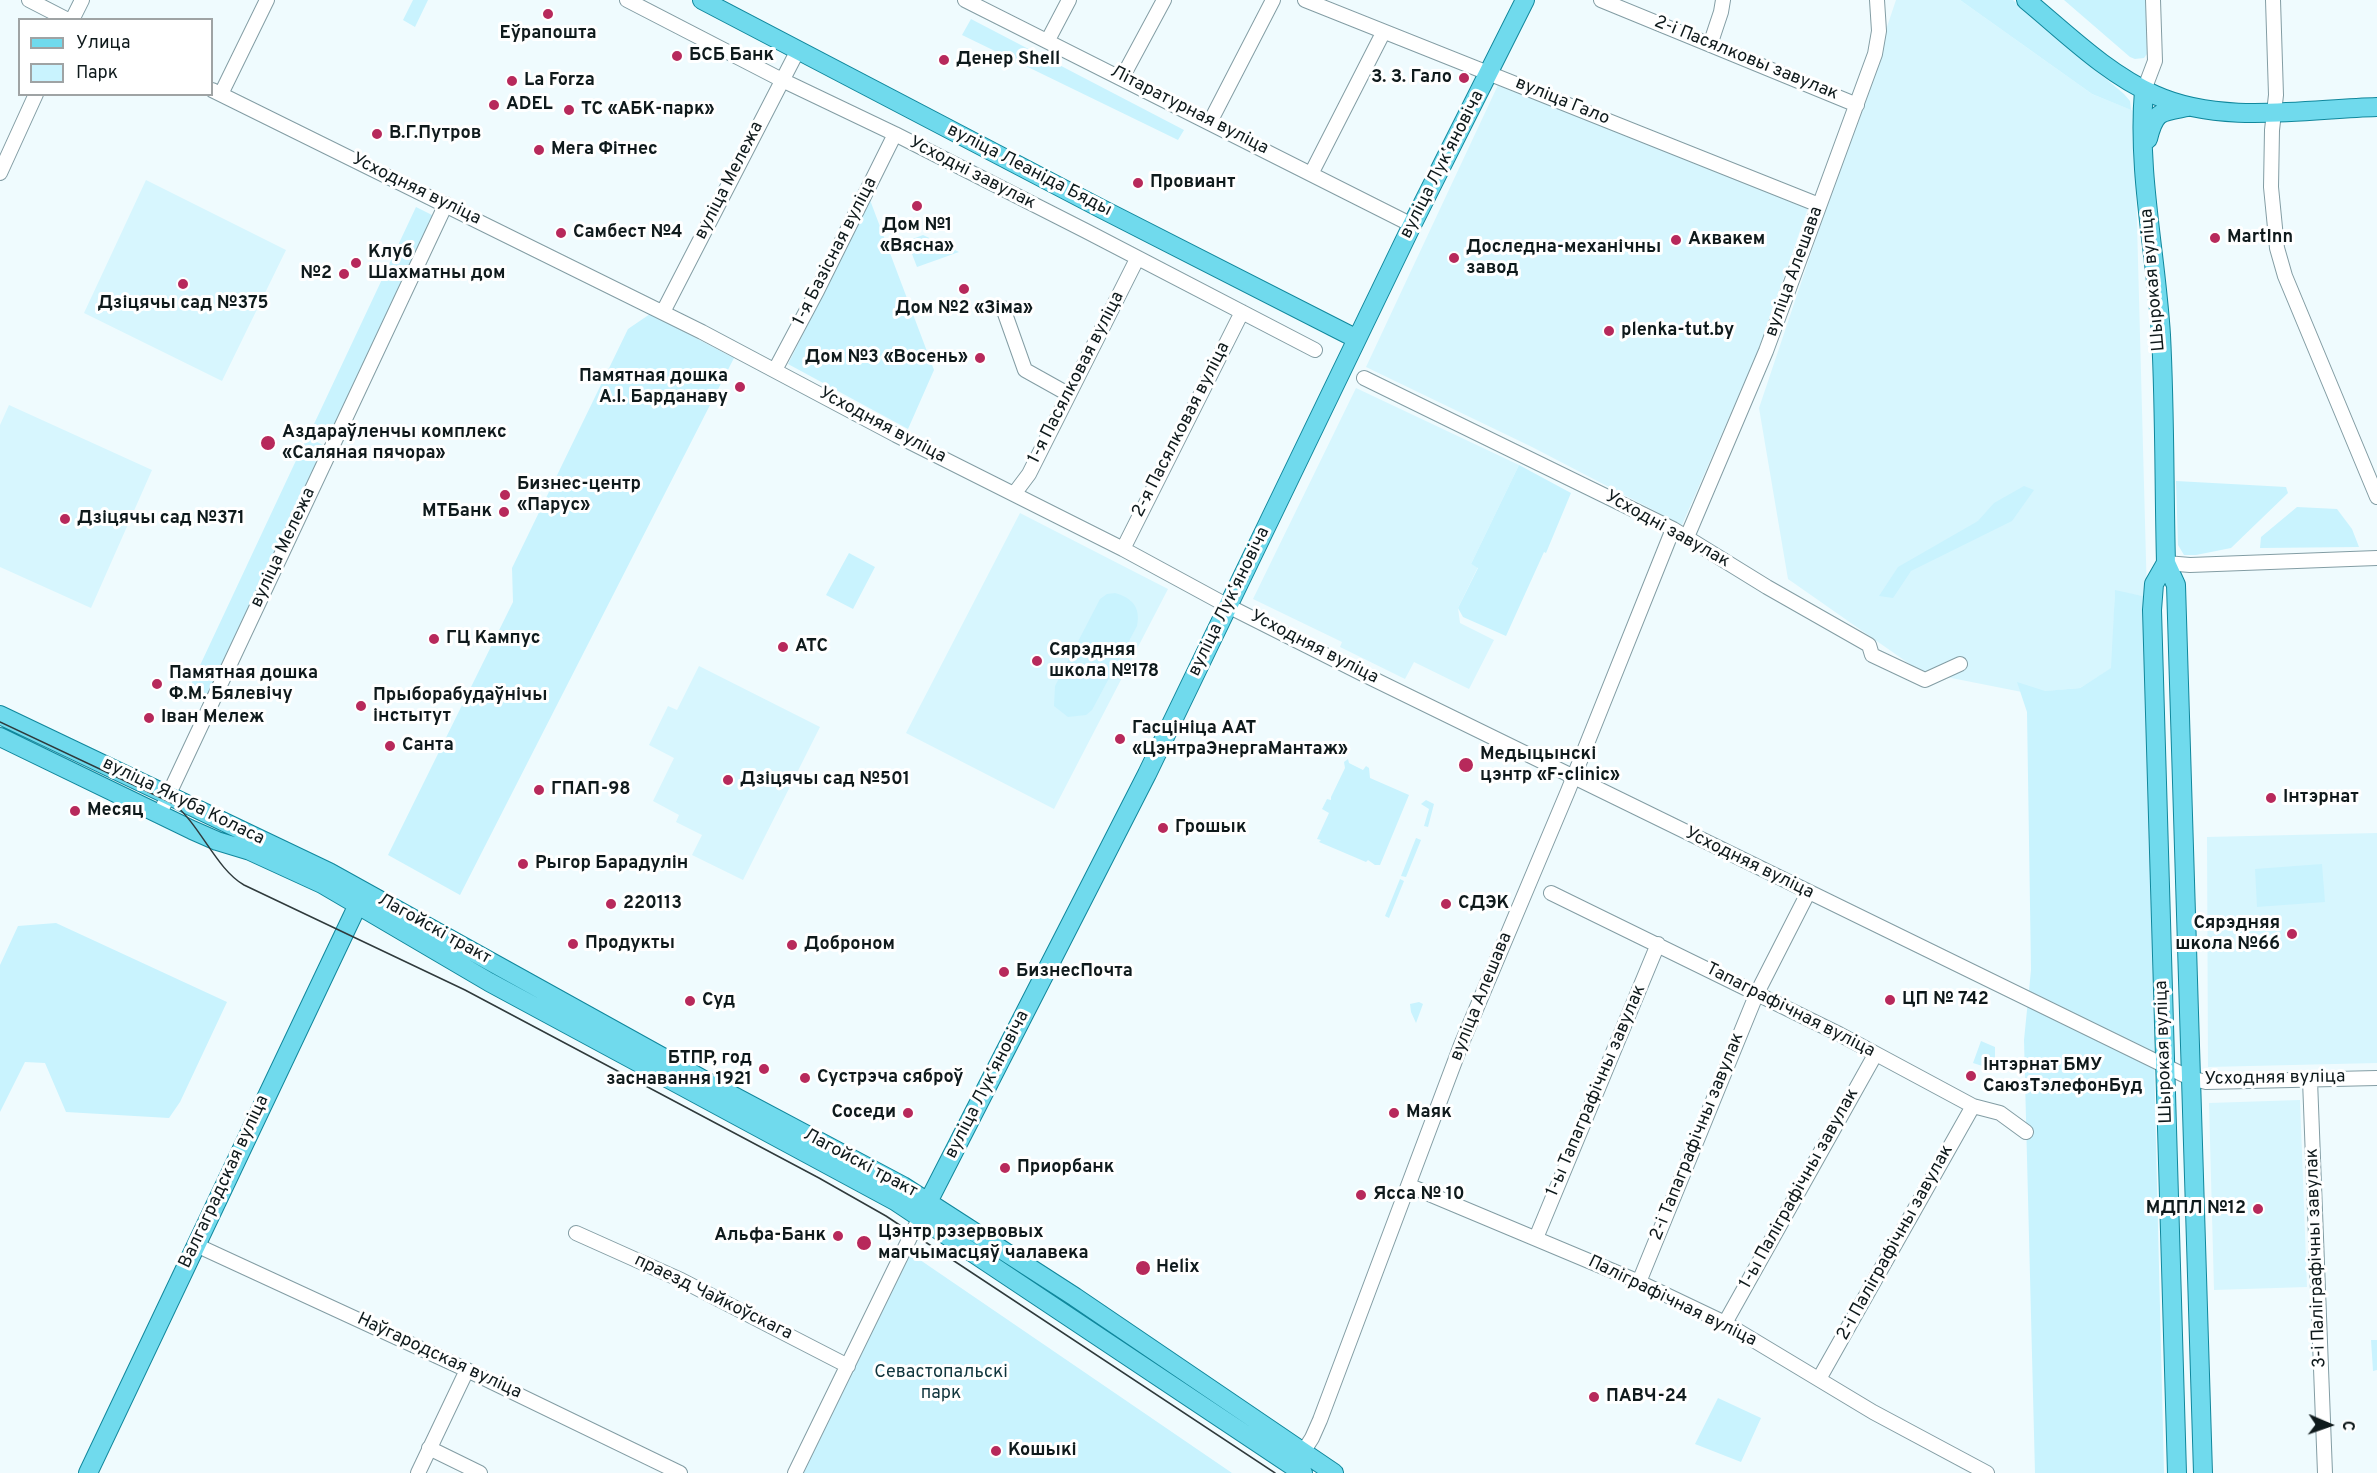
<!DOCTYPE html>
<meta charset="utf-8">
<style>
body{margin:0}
#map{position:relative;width:2377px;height:1473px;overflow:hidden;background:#effbfe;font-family:Overpass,sans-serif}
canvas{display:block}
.legend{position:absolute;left:18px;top:18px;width:195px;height:78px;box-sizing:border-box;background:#fff;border:2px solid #9fa3a4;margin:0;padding:8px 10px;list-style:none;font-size:18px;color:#0f1a1c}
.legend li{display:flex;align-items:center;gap:12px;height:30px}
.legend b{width:30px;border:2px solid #9fa3a4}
.north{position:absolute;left:2299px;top:1395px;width:60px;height:60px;-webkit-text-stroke:4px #fff;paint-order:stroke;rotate:92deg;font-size:16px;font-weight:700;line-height:24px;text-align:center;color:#0f1a1c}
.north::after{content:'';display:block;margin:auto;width:21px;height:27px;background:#0f1a1c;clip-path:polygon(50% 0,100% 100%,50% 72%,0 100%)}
</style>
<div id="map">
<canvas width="2377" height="1473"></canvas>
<ul class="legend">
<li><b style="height:8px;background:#70daed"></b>Улица</li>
<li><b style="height:16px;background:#c9f3fe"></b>Парк</li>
</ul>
<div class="north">С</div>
</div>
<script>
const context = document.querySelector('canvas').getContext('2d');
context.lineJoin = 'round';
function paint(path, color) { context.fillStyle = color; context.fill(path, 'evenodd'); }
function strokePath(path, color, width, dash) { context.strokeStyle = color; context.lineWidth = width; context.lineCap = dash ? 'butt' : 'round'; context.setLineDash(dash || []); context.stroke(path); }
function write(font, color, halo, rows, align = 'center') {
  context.font = font + ' Overpass,sans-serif'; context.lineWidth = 6; context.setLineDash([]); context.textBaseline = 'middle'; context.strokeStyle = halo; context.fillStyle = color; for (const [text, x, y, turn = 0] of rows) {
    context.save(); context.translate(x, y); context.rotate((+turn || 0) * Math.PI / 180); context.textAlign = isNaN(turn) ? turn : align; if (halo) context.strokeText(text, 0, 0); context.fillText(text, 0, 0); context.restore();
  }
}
paint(new Path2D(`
 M 1896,0 L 1960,0 L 2092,94 L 2134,111 L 2147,597 L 2115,591 L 2112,668 L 2080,688 L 2027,693 L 1921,672 L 1788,579 L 1759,408 Z
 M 1498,85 L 1808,208 L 1758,351 L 1682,525 L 1532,447 L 1366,367 Z
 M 146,180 L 286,250 L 222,381 L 84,313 Z
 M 1356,388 L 1519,465 L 1471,564 L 1478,567 L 1458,608 L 1460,623 L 1494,640 L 1469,689 L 1414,662 L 1405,679 L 1340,647 L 1342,642 L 1253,599 Z
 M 9,405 L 152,470 L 91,608 L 0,567 L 0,425 Z
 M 1020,513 L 1168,589 L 1054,809 L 906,733 Z
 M 699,666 L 820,727 L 743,880 L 692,855 L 702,835 L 676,822 L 679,815 L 653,801 L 674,758 L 649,745 L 668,706 L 677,710 Z
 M 2377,833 L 2377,1063 L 2208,1067 L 2207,837 Z
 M 2300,1100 L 2307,1287 L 2214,1290 L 2209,1103 Z`), '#d7f6fe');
paint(new Path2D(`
 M 413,0 L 428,0 L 415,27 L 403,20 Z
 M 1960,0 L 2013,0 L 2124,94 L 2130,101 L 2131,110 L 2092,94 Z
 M 2064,0 L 2146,0 L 2147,54 L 2144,58 L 2135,59 L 2130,57 Z
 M 971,19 L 1184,130 L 1178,140 L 962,35 Z
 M 870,200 L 934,370 L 908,429 L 788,364 Z
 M 416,207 L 434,216 L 332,433 L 314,424 Z
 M 923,235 L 955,250 L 959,252 L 917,267 L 907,241 Z
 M 650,314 L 734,358 L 460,895 L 388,855 L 513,602 L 512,568 L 628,329 Z
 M 307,437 L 325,446 L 206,700 L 188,691 Z
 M 1519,465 L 1571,493 L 1546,553 L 1544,552 L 1506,636 L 1463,617 L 1458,608 L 1478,568 L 1471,564 Z
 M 2176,481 L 2286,487 L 2288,493 L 2231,548 L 2196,555 L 2184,555 L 2178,545 Z
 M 2024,486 L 2034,490 L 2012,521 L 1911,571 L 1893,598 L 1879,596 L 1898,567 L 1978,521 L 1994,503 Z
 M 2297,507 L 2337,509 L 2352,529 L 2359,547 L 2260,548 L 2261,537 Z
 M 849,553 L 875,567 L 853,609 L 826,595 Z
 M 2115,590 L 2147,597 L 2155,1102 L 2164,1473 L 2035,1473 L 2024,1040 L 2031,970 L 2027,712 L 2017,682 L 2045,691 L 2080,688 L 2111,668 Z
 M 1115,593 C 1132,598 1141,607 1137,626 L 1092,710 L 1086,715 L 1068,717 L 1054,706 L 1055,686 L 1100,599 L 1107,594 Z
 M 1348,759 L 1349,763 L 1363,770 L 1366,766 L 1369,768 L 1370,778 L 1409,795 L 1380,865 L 1375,865 L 1368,860 L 1366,862 L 1319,842 L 1321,840 L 1317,839 L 1329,813 L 1322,809 L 1327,799 L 1331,800 L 1331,797 L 1345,768 L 1344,762 Z
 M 1426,800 L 1434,804 L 1428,827 L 1424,826 L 1429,809 L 1421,804 Z
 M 1416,838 L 1421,840 L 1406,877 L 1401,876 Z
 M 2322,864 L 2325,902 L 2257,907 L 2255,869 Z
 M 1400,879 L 1404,881 L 1389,918 L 1385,916 Z
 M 56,923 L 227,1002 L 180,1102 L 169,1118 L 66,1112 L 45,1063 L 25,1062 L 0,1112 L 0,965 L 18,926 Z
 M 1419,1002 L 1423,1004 L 1416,1023 L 1411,1012 L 1410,1004 Z
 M 1981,1041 L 1995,1047 L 1995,1070 L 1973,1063 Z
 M 907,1251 L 1232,1473 L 795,1473 Z
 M 2371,1340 L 2377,1340 L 2377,1370 L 2373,1371 Z
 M 1718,1398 L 1761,1418 L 1741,1462 L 1695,1444 Z`), '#c9f3fe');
const minor = new Path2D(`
 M 29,0 L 68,20
 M 627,0 L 782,80 L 895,134 L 1086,231 L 1315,350
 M 965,0 L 1412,225
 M 1305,0 L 1819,205
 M 1601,0 L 1857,105
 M 2273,0 L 2276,95 L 2272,130 L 2271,187 L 2277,248 L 2285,276 L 2377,497
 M 72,20 L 82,0
 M 1048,40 L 1069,0
 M 1710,45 L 1721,12 L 1723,0
 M 1122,78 L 1164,0
 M 212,90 L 702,332 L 896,435 L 1123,549 L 1228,606 L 1361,673 L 2190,1078 L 2206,1082 L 2377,1078
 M 2144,90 L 2155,61 L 2153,0
 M 221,94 L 267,0
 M 1210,122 L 1273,0
 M 0,173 L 36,94
 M 1311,174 L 1383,33
 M 1003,308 L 1025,370 L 1068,394
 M 663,312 L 798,50
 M 775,370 L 817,291 L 895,134
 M 1364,378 L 1673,529 L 1767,587 L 1869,645 L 1872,655 L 1925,680 L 1960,664
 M 1014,494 L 1029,474 L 1137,259
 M 1687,537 L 1766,351 L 1875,54 L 1879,31 L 1877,0
 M 1123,549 L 1242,312
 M 2166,563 L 2190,565 L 2377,558
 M 159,815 L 446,204
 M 1551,893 L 1839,1034 L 1973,1106 L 2000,1113 L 2026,1132
 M 2310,1080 L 2325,1473
 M 1410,1186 L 1639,1282 L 1725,1323 L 1873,1412 L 1987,1473
 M 576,1233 L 681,1280 L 848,1366
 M 1536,1238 L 1658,944
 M 196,1245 L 467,1370 L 680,1473
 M 1639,1282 L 1757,993 L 1808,893
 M 1725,1323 L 1875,1055
 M 1819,1379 L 1973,1106
 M 429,1448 L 480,1473
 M 1298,1460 L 1312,1438 L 1320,1420 L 1461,1045 L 1568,791 L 1673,529
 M 418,1473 L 467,1370
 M 795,1473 L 920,1217`);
const major = new Path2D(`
 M 702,0 L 1098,207 L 1357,339
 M 2026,0 C 2066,33 2107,74 2155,95 C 2221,125 2306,109 2377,107
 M 2144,90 C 2137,172 2156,253 2161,335 C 2165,411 2164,487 2166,563 L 2176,585 L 2203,1473
 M 2148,139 C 2155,110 2161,112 2188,107
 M 2166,563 L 2154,584 L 2152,610 L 2177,1473
 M 0,715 L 329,872 L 713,1085 L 903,1186 L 1075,1297 L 1334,1473
 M 0,737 L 192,830 L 217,841 L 250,851 L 322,884 L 489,982 L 895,1201 L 1303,1473
 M 924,1210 L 1147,774 L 1412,225 L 1525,0
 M 88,1473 L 362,896`);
strokePath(minor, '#839da4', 16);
strokePath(major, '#10879c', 20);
strokePath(minor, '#fff', 14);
strokePath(major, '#70daed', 18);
strokePath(new Path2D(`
 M 0,722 L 174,804 C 200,825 217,870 244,885 L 465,990 L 819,1178 L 886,1216 L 1275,1473`), '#2f3a3c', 1.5);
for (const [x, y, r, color] of [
 [548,14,6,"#b7295b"],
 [677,56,6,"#b7295b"],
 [944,60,6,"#b7295b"],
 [1464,78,6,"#b7295b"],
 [512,81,6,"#b7295b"],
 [494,105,6,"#b7295b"],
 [569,110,6,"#b7295b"],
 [377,134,6,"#b7295b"],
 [539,150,6,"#b7295b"],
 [1138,183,6,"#b7295b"],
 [917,206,6,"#b7295b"],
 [561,233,6,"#b7295b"],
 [2215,238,6,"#b7295b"],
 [1676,240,6,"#b7295b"],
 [1454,258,6,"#b7295b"],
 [356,263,6,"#b7295b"],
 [344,274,6,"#b7295b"],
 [183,284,6,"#b7295b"],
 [964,289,6,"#b7295b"],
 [1609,331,6,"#b7295b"],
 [980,358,6,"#b7295b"],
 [740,387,6,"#b7295b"],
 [268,443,8,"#b7295b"],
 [505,495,6,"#b7295b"],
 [504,512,6,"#b7295b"],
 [65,519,6,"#b7295b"],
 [434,639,6,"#b7295b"],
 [783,647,6,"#b7295b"],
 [1037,661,6,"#b7295b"],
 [157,684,6,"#b7295b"],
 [361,706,6,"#b7295b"],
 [149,718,6,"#b7295b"],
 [1120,739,6,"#b7295b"],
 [390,746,6,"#b7295b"],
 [1466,765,8,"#b7295b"],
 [728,780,6,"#b7295b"],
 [539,790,6,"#b7295b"],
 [2271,798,6,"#b7295b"],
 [75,811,6,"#b7295b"],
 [1163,828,6,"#b7295b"],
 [523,864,6,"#b7295b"],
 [611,904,6,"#b7295b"],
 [1446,904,6,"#b7295b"],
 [2292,934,6,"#b7295b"],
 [573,944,6,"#b7295b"],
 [792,945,6,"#b7295b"],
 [1004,972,6,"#b7295b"],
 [1890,1000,6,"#b7295b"],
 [690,1001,6,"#b7295b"],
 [764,1069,6,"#b7295b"],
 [1971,1076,6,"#b7295b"],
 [805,1078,6,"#b7295b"],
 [908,1113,6,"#b7295b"],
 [1394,1113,6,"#b7295b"],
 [1005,1168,6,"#b7295b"],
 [1361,1195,6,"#b7295b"],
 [2258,1209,6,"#b7295b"],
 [838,1236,6,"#b7295b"],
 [864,1243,8,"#b7295b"],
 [1143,1268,8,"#b7295b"],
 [1594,1397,6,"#b7295b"],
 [996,1451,6,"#b7295b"]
]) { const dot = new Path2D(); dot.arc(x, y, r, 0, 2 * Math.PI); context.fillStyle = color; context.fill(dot); strokePath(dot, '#fff', 2); }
write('bold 18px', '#0f1a1c', '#fff', [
 ["Еўрапошта",548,34,"center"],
 ["БСБ Банк",689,56],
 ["Денер Shell",956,60],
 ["З. З. Гало",1452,78,"right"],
 ["La Forza",524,81],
 ["ADEL",506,105],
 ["ТС «АБК-парк»",581,110],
 ["В.Г.Путров",389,134],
 ["Мега Фітнес",551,150],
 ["Провиант",1150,183],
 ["Дом №1",917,226,"center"],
 ["«Вясна»",917,247,"center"],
 ["Самбест №4",573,233],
 ["MartInn",2227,238],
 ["Аквакем",1688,240],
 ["Доследна-механічны",1466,248],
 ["завод",1466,269],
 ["Клуб",368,253],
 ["Шахматны дом",368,274],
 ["№2",332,274,"right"],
 ["Дзіцячы сад №375",183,304,"center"],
 ["Дом №2 «Зіма»",964,309,"center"],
 ["plenka-tut.by",1621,331],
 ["Дом №3 «Восень»",968,358,"right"],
 ["Памятная дошка",728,377,"right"],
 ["А.І. Барданаву",728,398,"right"],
 ["Аздараўленчы комплекс",282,433],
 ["«Саляная пячора»",282,454],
 ["Бизнес-центр",517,485],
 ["«Парус»",517,506],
 ["МТБанк",492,512,"right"],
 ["Дзіцячы сад №371",77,519],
 ["ГЦ Кампус",446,639],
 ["АТС",795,647],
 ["Сярэдняя",1049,651],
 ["школа №178",1049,672],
 ["Памятная дошка",169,674],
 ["Ф.М. Бялевічу",169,695],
 ["Прыборабудаўнічы",373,696],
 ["інстытут",373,717],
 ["Іван Мележ",161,718],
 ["Гасцініца ААТ",1132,729],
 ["«ЦэнтраЭнергаМантаж»",1132,750],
 ["Санта",402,746],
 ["Медыцынскі",1480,755],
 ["цэнтр «F-clinic»",1480,776],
 ["Дзіцячы сад №501",740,780],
 ["ГПАП-98",551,790],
 ["Інтэрнат",2283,798],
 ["Месяц",87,811],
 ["Грошык",1175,828],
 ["Рыгор Барадулін",535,864],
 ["220113",623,904],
 ["СДЭК",1458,904],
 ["Сярэдняя",2280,924,"right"],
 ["школа №66",2280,945,"right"],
 ["Продукты",585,944],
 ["Доброном",804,945],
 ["БизнесПочта",1016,972],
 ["ЦП № 742",1902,1000],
 ["Суд",702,1001],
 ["БТПР, год",752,1059,"right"],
 ["заснавання 1921",752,1080,"right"],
 ["Інтэрнат БМУ",1983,1066],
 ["СаюзТэлефонБуд",1983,1087],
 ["Сустрэча сяброў",817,1078],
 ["Соседи",896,1113,"right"],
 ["Маяк",1406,1113],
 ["Приорбанк",1017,1168],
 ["Ясса № 10",1373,1195],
 ["МДПЛ №12",2246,1209,"right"],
 ["Цэнтр рэзервовых",878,1233],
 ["магчымасцяў чалавека",878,1254],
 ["Альфа-Банк",826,1236,"right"],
 ["Helix",1156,1268],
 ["ПАВЧ-24",1606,1397],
 ["Кошыкі",1008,1451]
], 'left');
write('18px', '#0f1a1c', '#fff', [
 ["2-і Пасялковы завулак",1746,59,22],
 ["вуліца Гало",1562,102,22],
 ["Літаратурная вуліца",1189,111,27],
 ["вуліца Лукʼяновіча",1443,165,-63],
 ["вуліца Леаніда Бяды",1029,171,27],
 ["Усходні завулак",972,174,27],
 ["вуліца Мележа",730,181,-63],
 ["Усходняя вуліца",416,190,26],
 ["1-я Базісная вуліца",836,252,-63],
 ["вуліца Алешава",1795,272,-70],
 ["Шырокая вуліца",2154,280,-95],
 ["1-я Пасялковая вуліца",1077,378,-63],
 ["Усходняя вуліца",882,426,28],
 ["2-я Пасялковая вуліца",1182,430,-63],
 ["Усходні завулак",1667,530,29],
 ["вуліца Мележа",284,548,-65],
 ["вуліца Лукʼяновіча",1230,602,-64],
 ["Усходняя вуліца",1314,648,27],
 ["вуліца Якуба Коласа",183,802,26],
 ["Усходняя вуліца",1749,864,26],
 ["Лагойскі тракт",434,930,29],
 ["вуліца Алешава",1482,997,-68],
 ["Тапаграфічная вуліца",1790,1011,27],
 ["Шырокая вуліца",2165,1052,-92],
 ["Усходняя вуліца",2275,1079,-1],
 ["вуліца Лукʼяновіча",988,1085,-63],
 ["1-ы Тапаграфічны завулак",1597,1091,-67],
 ["2-і Тапаграфічны завулак",1698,1137,-68],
 ["Лагойскі тракт",860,1164,28],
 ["Валгаградская вуліца",225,1182,-65],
 ["1-ы Паліграфічны завулак",1800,1189,-61],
 ["2-і Паліграфічны завулак",1896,1243,-61],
 ["3-і Паліграфічны завулак",2317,1258,-92],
 ["праезд Чайкоўскага",713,1298,26],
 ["Паліграфічная вуліца",1672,1302,26],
 ["Наўгародская вуліца",439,1357,25]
]);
write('18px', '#10353d', '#fff', [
 ["Севастопальскі",941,1373],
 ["парк",941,1394]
]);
</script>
